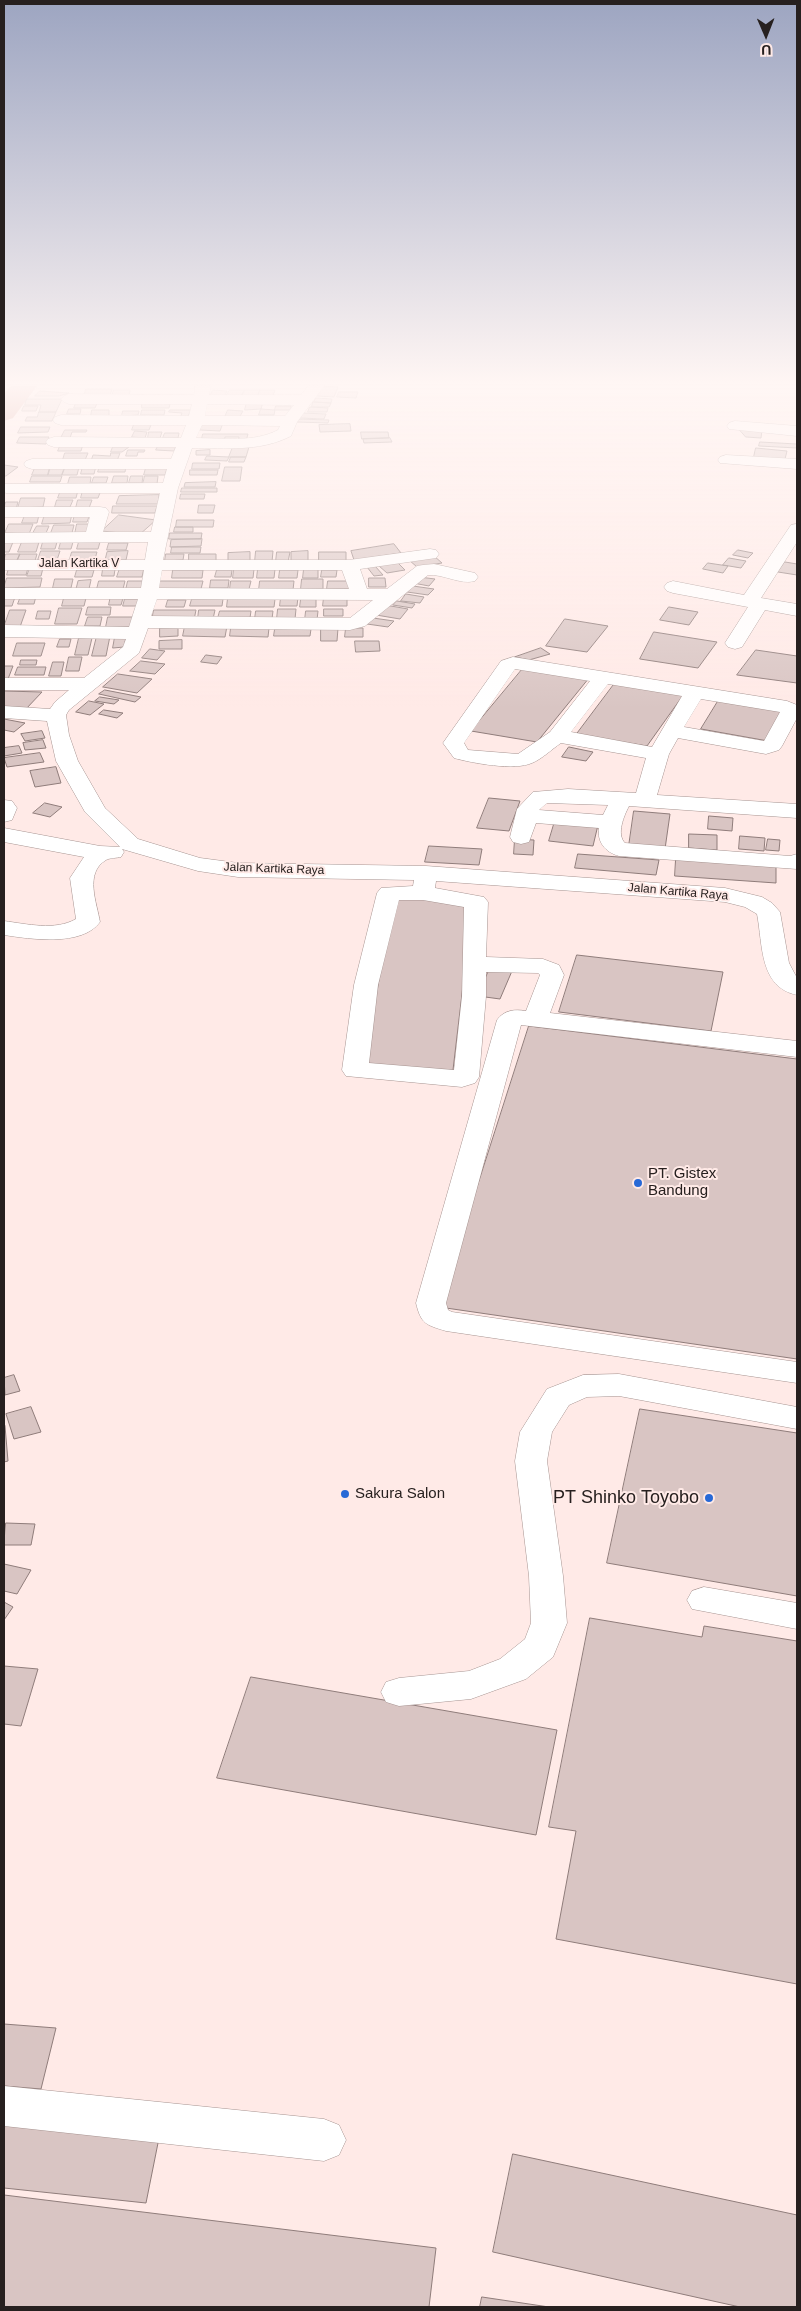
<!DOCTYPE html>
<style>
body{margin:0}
#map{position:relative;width:801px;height:2311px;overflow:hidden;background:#ffeae7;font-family:Arial,sans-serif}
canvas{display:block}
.frame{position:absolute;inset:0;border:5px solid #27201f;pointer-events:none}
.north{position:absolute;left:741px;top:10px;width:50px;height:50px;-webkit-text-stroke:4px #ffeae7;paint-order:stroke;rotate:179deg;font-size:14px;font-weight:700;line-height:20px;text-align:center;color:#27201f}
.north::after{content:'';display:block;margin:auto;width:18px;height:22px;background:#27201f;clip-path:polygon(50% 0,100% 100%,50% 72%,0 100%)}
</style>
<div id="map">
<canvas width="801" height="2311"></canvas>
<div class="frame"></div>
<div class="north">U</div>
</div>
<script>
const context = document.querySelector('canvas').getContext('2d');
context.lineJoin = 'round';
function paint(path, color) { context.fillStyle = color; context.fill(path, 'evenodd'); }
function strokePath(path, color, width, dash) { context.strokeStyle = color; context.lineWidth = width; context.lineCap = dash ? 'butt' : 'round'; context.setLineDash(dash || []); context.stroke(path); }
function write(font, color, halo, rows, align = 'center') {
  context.font = font + ' Arial,sans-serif'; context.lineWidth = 4; context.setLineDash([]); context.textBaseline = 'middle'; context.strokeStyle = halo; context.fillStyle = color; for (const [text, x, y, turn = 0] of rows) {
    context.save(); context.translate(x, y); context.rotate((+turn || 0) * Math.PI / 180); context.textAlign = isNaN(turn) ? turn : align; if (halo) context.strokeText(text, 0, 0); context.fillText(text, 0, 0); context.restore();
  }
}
paint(new Path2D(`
 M 11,386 L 37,386 L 13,418 L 4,421 L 4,394 Z`), '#cd8e86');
const building = new Path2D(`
 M 321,386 L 338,387 L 334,397 L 317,396 Z
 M 86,389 L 112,389 L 110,396 L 84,396 Z
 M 114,390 L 130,390 L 129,396 L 112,396 Z
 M 213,390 L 227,391 L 223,399 L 209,398 Z
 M 230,390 L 245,390 L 239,398 L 225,398 Z
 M 245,390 L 260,390 L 256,399 L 241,398 Z
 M 260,390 L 275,390 L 272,399 L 258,399 Z
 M 40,391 L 69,393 L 59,396 L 35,396 Z
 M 339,392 L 358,392 L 356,398 L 337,397 Z
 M 316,398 L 332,399 L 331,403 L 314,402 Z
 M 27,399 L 62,399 L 56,412 L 39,412 L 41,405 L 25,405 Z
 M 77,401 L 98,401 L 95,408 L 74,408 Z
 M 142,402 L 170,404 L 169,408 L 142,408 Z
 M 247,402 L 263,402 L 261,409 L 245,410 Z
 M 313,402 L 314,402 L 331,403 L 329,407 L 312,407 Z
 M 24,406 L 38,406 L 36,411 L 22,411 Z
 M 276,406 L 291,406 L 291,410 L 275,410 Z
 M 310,407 L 328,408 L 327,412 L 308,412 Z
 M 69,409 L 81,409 L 80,414 L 67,414 Z
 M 261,409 L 275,410 L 274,415 L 259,415 Z
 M 92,410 L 109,410 L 109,417 L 91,417 Z
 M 142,410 L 165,410 L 164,415 L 141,415 Z
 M 170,410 L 191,410 L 187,418 L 180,418 L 182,413 L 169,412 Z
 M 228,410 L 243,411 L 239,418 L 225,417 Z
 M 123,411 L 139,411 L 138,415 L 122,416 Z
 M 39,412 L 56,412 L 52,421 L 25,421 L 27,417 L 37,417 Z
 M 302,413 L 326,414 L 324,419 L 300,418 Z
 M 298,419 L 329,420 L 328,423 L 297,422 Z
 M 135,422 L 152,422 L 149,430 L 132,430 Z
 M 203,423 L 223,423 L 220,431 L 200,430 Z
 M 350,424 L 351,431 L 320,432 L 319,425 Z
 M 21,427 L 50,427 L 48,432 L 18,433 Z
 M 739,429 L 762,430 L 761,438 L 746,437 Z
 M 65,430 L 87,430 L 86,432 L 72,432 L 70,438 L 61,438 Z
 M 135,431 L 147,432 L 145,438 L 132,437 Z
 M 149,432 L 162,432 L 160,438 L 148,438 Z
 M 361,432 L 388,432 L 389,438 L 362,439 Z
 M 165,433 L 179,433 L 178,438 L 163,438 Z
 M 203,434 L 248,434 L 246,441 L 238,441 L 239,437 L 225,437 L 224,441 L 202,439 Z
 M 20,437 L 49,437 L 46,444 L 17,443 Z
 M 390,438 L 392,442 L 364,443 L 363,439 Z
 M 760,442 L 797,444 L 797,448 L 759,446 Z
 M 61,444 L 83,444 L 81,451 L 58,451 Z
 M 158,446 L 176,446 L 174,451 L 156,450 Z
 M 113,447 L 129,447 L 122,452 L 111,452 Z
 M 233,447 L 249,447 L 246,457 L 229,457 Z
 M 756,448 L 787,451 L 785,459 L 754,457 Z
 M 128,450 L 145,450 L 144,452 L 138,452 L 137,456 L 126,456 Z
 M 210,450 L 210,455 L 196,455 L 196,451 Z
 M 65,453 L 88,453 L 85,460 L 63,460 Z
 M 111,453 L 120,453 L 117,461 L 91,461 L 93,455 L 110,456 Z
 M 207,456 L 229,457 L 227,461 L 205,460 Z
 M 231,457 L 246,457 L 244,462 L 229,462 Z
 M 193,463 L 220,463 L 219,469 L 192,469 Z
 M 4,465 L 18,467 L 6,476 L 4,476 Z
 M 83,466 L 96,466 L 94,474 L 81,474 Z
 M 100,466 L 126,466 L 125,472 L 98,472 Z
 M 50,467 L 65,467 L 62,475 L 48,475 Z
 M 65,467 L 79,467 L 77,475 L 62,475 Z
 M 225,467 L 242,467 L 240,481 L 222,481 Z
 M 35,468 L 50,468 L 48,475 L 32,475 Z
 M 146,468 L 167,468 L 165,475 L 144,475 Z
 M 190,470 L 218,470 L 217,475 L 190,475 Z
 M 32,476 L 62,476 L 60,482 L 30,482 Z
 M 114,476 L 128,476 L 127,483 L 112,483 Z
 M 131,476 L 143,476 L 142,483 L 129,483 Z
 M 145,476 L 158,476 L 157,484 L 143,484 Z
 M 70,477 L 91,477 L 90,484 L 68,484 Z
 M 94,477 L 108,477 L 106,483 L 92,483 Z
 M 216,482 L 215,487 L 184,487 L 185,483 Z
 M 182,488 L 217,488 L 217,492 L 181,492 Z
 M 61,490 L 78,490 L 76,498 L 58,498 Z
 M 83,490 L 101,490 L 98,498 L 81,498 Z
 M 181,494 L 205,494 L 204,499 L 180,499 Z
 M 159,495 L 158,504 L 116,504 L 119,496 Z
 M 21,498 L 45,498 L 43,507 L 18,508 Z
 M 57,500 L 73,500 L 70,507 L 55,507 Z
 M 78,500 L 92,500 L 89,508 L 76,508 Z
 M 6,502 L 18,502 L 16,509 L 4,509 Z
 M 199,505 L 215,505 L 213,513 L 198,513 Z
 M 113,506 L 157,506 L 155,513 L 112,513 Z
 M 45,514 L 72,514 L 70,523 L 42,524 Z
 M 75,514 L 90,514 L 87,522 L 73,522 Z
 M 25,515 L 39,515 L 37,523 L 22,523 Z
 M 119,515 L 156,520 L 139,535 L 102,531 Z
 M 177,520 L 214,520 L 213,527 L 176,527 Z
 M 9,524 L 33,524 L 29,534 L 5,533 Z
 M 77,524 L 95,524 L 92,534 L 75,534 Z
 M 54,525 L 74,525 L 72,533 L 51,533 Z
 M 37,526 L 49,526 L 46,533 L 33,533 Z
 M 175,527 L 193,527 L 193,532 L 174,532 Z
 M 170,533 L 202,533 L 201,539 L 169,539 Z
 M 202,539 L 201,546 L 170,547 L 171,540 Z
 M 4,542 L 13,542 L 9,552 L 4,552 Z
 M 22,542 L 39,542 L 36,552 L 18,552 Z
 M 43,542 L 57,542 L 55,549 L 41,549 Z
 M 61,542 L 73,542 L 71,549 L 59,549 Z
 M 79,542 L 100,542 L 98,549 L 77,549 Z
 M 109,543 L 128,543 L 126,550 L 107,550 Z
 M 394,544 L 401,553 L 354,560 L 351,551 Z
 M 172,547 L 201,547 L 200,553 L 171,553 Z
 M 738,550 L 753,553 L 748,558 L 733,555 Z
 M 41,551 L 60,551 L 57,560 L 38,560 Z
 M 128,551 L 126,560 L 105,560 L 107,552 Z
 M 256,551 L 273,551 L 272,562 L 255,562 Z
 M 308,551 L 308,561 L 291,562 L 291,552 Z
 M 72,552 L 97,552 L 95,559 L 70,559 Z
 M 250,552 L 250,562 L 228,563 L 228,553 Z
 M 277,552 L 290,552 L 288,562 L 276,562 Z
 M 319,552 L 346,552 L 346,563 L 319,563 Z
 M 6,554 L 20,554 L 17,561 L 4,561 Z
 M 20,554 L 37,554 L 35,561 L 17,561 Z
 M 166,554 L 184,554 L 183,560 L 165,561 Z
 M 189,554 L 216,554 L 216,562 L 189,562 Z
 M 434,556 L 442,563 L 417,567 L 409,560 Z
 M 729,558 L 746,561 L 741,568 L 723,565 Z
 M 785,562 L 797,564 L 797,575 L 778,572 Z
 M 398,563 L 405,570 L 387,573 L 379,566 Z
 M 708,563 L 728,566 L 723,573 L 703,569 Z
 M 375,566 L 383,575 L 374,576 L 367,567 Z
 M 9,568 L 28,568 L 26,575 L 7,575 Z
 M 30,568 L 43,568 L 41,576 L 27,576 Z
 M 120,568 L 144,568 L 142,577 L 117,577 Z
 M 103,569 L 115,569 L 114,576 L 102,576 Z
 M 234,569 L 254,569 L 253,578 L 233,578 Z
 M 258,569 L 275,569 L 274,578 L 257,578 Z
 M 304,569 L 318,569 L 318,578 L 303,578 Z
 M 77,570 L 94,570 L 92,577 L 75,577 Z
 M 173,570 L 203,570 L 202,578 L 172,578 Z
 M 217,570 L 232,570 L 231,577 L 215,577 Z
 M 280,570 L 298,570 L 297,578 L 279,578 Z
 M 322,570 L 337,570 L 336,577 L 321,577 Z
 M 419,577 L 435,579 L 429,586 L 413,583 Z
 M 7,578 L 42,578 L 40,587 L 4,588 Z
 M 369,578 L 385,578 L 386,587 L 369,587 Z
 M 55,579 L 73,579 L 71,588 L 53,588 Z
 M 302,579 L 323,579 L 323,589 L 301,589 Z
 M 91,580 L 89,589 L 76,589 L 78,581 Z
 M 211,580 L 229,580 L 228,588 L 210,588 Z
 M 99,581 L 125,581 L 123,589 L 97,589 Z
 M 128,581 L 145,581 L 143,590 L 126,590 Z
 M 159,581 L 203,581 L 201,589 L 157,589 Z
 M 231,581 L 251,581 L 249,589 L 230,589 Z
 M 260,581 L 294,581 L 293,590 L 259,590 Z
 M 328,581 L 351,581 L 351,589 L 327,589 Z
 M 413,586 L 434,589 L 428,595 L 407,592 Z
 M 406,594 L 424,597 L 420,603 L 401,601 Z
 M 111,595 L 124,595 L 121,605 L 109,605 Z
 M 21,596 L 36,596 L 34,604 L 18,604 Z
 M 4,597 L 15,597 L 12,606 L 4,606 Z
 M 281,597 L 298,597 L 297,606 L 280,606 Z
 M 324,597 L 347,597 L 347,606 L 323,606 Z
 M 64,598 L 86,598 L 84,606 L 62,606 Z
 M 228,598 L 275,599 L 274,607 L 227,607 Z
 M 125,599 L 138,599 L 137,606 L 123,606 Z
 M 192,599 L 223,599 L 222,606 L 190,606 Z
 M 301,599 L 316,599 L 316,607 L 300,607 Z
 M 168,600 L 186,600 L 184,607 L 166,607 Z
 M 397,601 L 415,604 L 412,608 L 393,605 Z
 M 385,605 L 408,609 L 400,619 L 376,615 Z
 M 88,607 L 111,607 L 110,615 L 86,615 Z
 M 669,607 L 698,612 L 689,625 L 660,620 Z
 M 59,608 L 82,608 L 77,624 L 55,624 Z
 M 278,609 L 296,609 L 295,619 L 277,619 Z
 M 324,609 L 343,609 L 343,616 L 324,616 Z
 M 10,610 L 26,610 L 20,627 L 4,627 Z
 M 154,610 L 196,610 L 194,620 L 152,620 Z
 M 199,610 L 215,610 L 213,619 L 198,619 Z
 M 38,611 L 51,611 L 49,619 L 36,619 Z
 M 220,611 L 251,611 L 250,618 L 218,618 Z
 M 256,611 L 273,611 L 272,619 L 255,619 Z
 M 306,611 L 318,611 L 317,620 L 305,620 Z
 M 88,617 L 102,617 L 100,626 L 85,626 Z
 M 108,617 L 133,617 L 130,627 L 106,627 Z
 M 373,618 L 394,621 L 388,627 L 367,624 Z
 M 565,619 L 608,626 L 587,652 L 546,646 Z
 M 185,626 L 227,626 L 225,637 L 183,636 Z
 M 160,628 L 178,628 L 178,636 L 160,637 Z
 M 231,628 L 269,628 L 268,637 L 230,636 Z
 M 321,628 L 338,628 L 337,641 L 321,641 Z
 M 346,628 L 363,628 L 363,637 L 345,637 Z
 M 275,629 L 311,629 L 310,636 L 274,636 Z
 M 654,632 L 717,642 L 698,668 L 640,659 Z
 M 97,636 L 110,636 L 106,656 L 92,656 Z
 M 115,637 L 126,637 L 124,647 L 113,648 Z
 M 79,638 L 92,638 L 88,655 L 75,655 Z
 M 60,639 L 71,639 L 69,647 L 57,647 Z
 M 182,640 L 182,649 L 159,649 L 159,641 Z
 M 355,641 L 379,641 L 380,651 L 356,652 Z
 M 17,643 L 45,643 L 41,656 L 13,656 Z
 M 541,648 L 550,654 L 529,660 L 515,657 Z
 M 150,649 L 165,651 L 157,660 L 142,658 Z
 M 756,650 L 797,656 L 797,683 L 737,675 Z
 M 206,655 L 222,657 L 217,664 L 201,662 Z
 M 69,657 L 82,657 L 79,671 L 66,671 Z
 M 21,660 L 37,660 L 36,665 L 20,665 Z
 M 141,661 L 165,664 L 155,674 L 130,671 Z
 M 53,662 L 64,662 L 61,676 L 49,676 Z
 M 4,666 L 13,666 L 8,679 L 4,679 Z
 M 525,666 L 589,678 L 537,742 L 471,731 Z
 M 18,667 L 46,667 L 44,675 L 15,675 Z
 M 118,674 L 152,679 L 137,693 L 103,687 Z
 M 615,683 L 684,694 L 647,746 L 576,735 Z
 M 105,690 L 141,697 L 135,702 L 99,694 Z
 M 4,691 L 42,692 L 25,710 L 4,708 Z
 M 100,697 L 119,700 L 114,704 L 95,701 Z
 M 720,698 L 785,710 L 768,741 L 701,729 Z
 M 89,701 L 104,704 L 90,715 L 76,712 Z
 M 104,710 L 123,713 L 117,718 L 99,714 Z
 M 4,719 L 25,723 L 14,732 L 4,730 Z
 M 42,731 L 45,738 L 25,741 L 21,734 Z
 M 43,740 L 46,748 L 25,750 L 23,743 Z
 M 19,746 L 22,753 L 4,756 L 4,748 Z
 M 569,747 L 593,752 L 586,761 L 562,757 Z
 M 40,753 L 44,762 L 7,767 L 4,758 Z
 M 56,767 L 61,783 L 35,787 L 30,771 Z
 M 489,798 L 520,801 L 509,831 L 477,828 Z
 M 45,803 L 62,807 L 50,817 L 33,813 Z
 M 634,811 L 670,814 L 665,849 L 629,846 Z
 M 709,816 L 733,818 L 732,831 L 708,829 Z
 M 555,821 L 598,825 L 593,846 L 549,841 Z
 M 689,834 L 717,835 L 717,850 L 689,848 Z
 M 740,836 L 765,838 L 764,851 L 739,849 Z
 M 515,839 L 534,840 L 533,855 L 514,854 Z
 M 768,839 L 780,840 L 779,851 L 766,850 Z
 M 429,846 L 482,849 L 479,865 L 425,862 Z
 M 578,854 L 659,860 L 656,875 L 575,868 Z
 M 676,859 L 776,866 L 776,883 L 675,876 Z
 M 394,898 L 473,901 L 453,1070 L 364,1066 Z
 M 577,955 L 723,972 L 711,1031 L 559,1012 Z
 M 490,968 L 512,971 L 500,999 L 478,996 Z
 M 529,1026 L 797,1059 L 797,1359 L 439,1307 Z
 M 14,1375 L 20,1391 L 5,1395 L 4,1378 Z
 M 31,1407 L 41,1432 L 14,1439 L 6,1414 Z
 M 640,1409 L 797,1433 L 797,1596 L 607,1563 Z
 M 5,1426 L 8,1461 L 4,1462 L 4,1427 Z
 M 6,1523 L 35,1524 L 31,1545 L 4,1545 Z
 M 4,1564 L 31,1570 L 17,1594 L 4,1591 Z
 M 4,1602 L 13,1607 L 4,1620 Z
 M 590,1618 L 702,1637 L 704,1626 L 797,1641 L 797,1984 L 556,1939 L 576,1831 L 549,1827 Z
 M 4,1666 L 38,1669 L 21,1726 L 4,1724 Z
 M 251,1677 L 557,1730 L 536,1835 L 217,1778 Z
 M 4,2024 L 56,2028 L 41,2089 L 4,2086 Z
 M 4,2117 L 160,2133 L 146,2203 L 4,2188 Z
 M 513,2154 L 797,2215 L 797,2307 L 740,2307 L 493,2252 Z
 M 4,2195 L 436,2248 L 429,2307 L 4,2307 Z
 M 482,2297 L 549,2307 L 480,2307 Z`);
paint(building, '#d9c5c3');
strokePath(building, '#8f7c7a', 1);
const minor = new Path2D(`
 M 195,386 L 211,386 L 209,395 L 301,395 L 308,386 L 324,386 L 297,422 L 291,436 C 260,452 226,448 192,448 L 178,488 L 163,560 L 349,560 L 430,549 L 436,550 L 439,554 L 436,558 L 360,569 L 367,589 L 387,589 L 417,566 L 423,565 L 434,564 L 475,573 L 478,577 L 475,581 C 460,585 444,574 428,575 L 365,626 L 350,630 L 148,628 L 139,653 L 69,710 L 66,715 L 69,735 L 78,761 L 105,808 L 138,839 L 200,858 L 238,863 L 426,866 L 725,888 L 762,897 L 772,903 L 780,912 L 789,963 L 797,978 L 797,995 C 759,987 763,945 757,914 L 745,907 L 725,902 L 436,881 L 435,888 L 484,897 L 488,902 L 486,957 L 543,959 L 559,965 L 564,975 L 550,1013 L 797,1041 L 797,1057 L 521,1025 L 446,1303 L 448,1310 L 452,1312 L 797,1362 L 797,1383 L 446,1331 C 426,1325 421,1324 416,1303 L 497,1020 C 504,1010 515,1009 526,1011 L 540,975 L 538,973 L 486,972 L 486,996 L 479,1077 L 475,1083 L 462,1087 L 346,1076 L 342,1070 L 354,985 L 377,893 L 381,888 L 413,886 L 414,880 L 238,877 L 198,871 L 122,849 L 124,852 L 121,857 C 117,858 109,858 106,860 C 84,873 97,903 100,922 C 82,947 30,939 4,935 L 4,921 C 27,924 55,931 76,919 L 70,878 L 84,857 L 4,842 L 4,828 L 100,846 L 120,847 L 85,812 L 56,761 L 47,721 L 4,718 L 4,706 L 50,709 L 55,702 L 69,690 L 4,690 L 4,678 L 84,678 L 123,647 L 126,639 L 4,637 L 4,625 L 129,627 L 138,599 L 4,599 L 4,588 L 141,588 L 144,570 L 4,570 L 4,560 L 145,560 L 148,542 L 4,543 L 4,533 L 86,532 L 90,517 L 4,517 L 4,507 L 100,507 L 106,508 L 109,512 L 103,532 L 151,532 L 160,493 L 6,493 L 4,492 L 4,484 L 163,483 L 167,469 L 32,469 L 26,467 L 24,464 L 26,461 L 32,459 L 171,459 L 176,447 L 54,447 L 48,445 L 46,442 L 48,439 L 54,437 L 181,438 L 186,425 L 61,425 L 55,423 L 53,420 L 55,417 L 61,415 L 189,416 L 192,404 L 69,404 L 64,402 L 61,399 L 64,396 L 69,394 L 194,395 ZM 207,404 L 294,405 L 285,416 L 205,416 ZM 202,425 L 280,426 L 278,430 C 253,443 223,438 196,438 ZM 162,570 L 342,570 L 349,589 L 159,588 ZM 157,599 L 373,600 L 350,618 L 151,616 ZM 399,900 L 423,900 L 464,907 L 462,996 L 454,1070 L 369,1063 L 378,985 Z
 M 735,421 L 797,426 L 797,436 L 729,429 L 727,426 L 729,423 Z
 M 726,455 L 797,459 L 797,469 L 720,463 L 718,460 L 720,457 Z
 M 797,524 L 797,542 L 761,598 L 797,604 L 797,616 L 765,610 L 742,647 L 735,649 L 728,647 L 725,643 L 748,607 L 673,593 L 667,591 L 664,587 L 667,583 L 673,581 L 744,595 L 791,525 Z
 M 513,657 L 787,701 L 797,705 L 797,718 L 782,746 L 779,750 L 766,754 L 678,738 L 669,754 L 657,795 L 797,804 L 797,818 L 629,806 C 624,816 616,834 625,843 L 790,856 L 797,854 L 797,869 L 619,856 C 605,852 597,842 599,828 L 536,823 L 529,842 L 521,844 L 513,842 L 510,837 L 517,809 L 533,792 L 568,789 L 636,793 L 646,758 L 561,743 C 552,749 542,759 532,763 C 515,771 472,763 454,758 L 443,743 L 501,661 ZM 515,669 L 590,681 L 550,732 L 518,754 L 468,750 L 464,743 ZM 608,684 L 682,696 L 652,747 L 571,732 ZM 701,699 L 780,712 L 764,741 L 684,727 ZM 547,803 L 608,805 L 603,815 L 539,810 Z
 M 4,800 L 12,801 L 17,808 L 12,820 L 4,822 Z
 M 619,1374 L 797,1407 L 797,1429 L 619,1396 L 587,1397 L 569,1405 L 552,1432 L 547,1461 L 563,1576 L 567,1623 L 553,1657 L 526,1679 L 471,1699 L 399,1706 L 386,1702 L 381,1692 L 386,1682 L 399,1678 L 469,1671 L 500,1659 L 525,1639 L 531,1623 L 529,1576 L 515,1461 L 520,1432 L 547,1389 L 583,1375 Z
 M 704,1587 L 797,1603 L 797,1629 L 692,1609 L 687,1600 L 692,1591 Z
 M 4,2086 L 324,2119 L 339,2125 L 346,2140 L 339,2155 L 324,2161 L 4,2126 Z`);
strokePath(minor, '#a79491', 1);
paint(minor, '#fff');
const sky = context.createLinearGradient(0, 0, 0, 709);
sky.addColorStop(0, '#9da5c1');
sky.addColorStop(0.54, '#fff6f4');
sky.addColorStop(1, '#fff6f400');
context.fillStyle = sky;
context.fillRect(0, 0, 801, 709);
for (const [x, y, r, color] of [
 [638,1183,5,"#2869d6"],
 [345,1494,5,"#2869d6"],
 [709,1498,5,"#2869d6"]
]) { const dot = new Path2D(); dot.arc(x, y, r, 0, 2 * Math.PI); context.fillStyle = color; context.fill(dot); strokePath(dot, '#ffeae7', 2); }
write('12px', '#27201f', '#ffeae7', [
 ["Jalan Kartika V",79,564],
 ["Jalan Kartika Raya",274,869,2],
 ["Jalan Kartika Raya",678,892,5]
]);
write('15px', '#27201f', '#ffeae7', [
 ["PT. Gistex",648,1174],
 ["Bandung",648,1191],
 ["Sakura Salon",355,1494]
], 'left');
write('18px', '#27201f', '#ffeae7', [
 ["PT Shinko Toyobo",699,1498]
], 'right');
</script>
